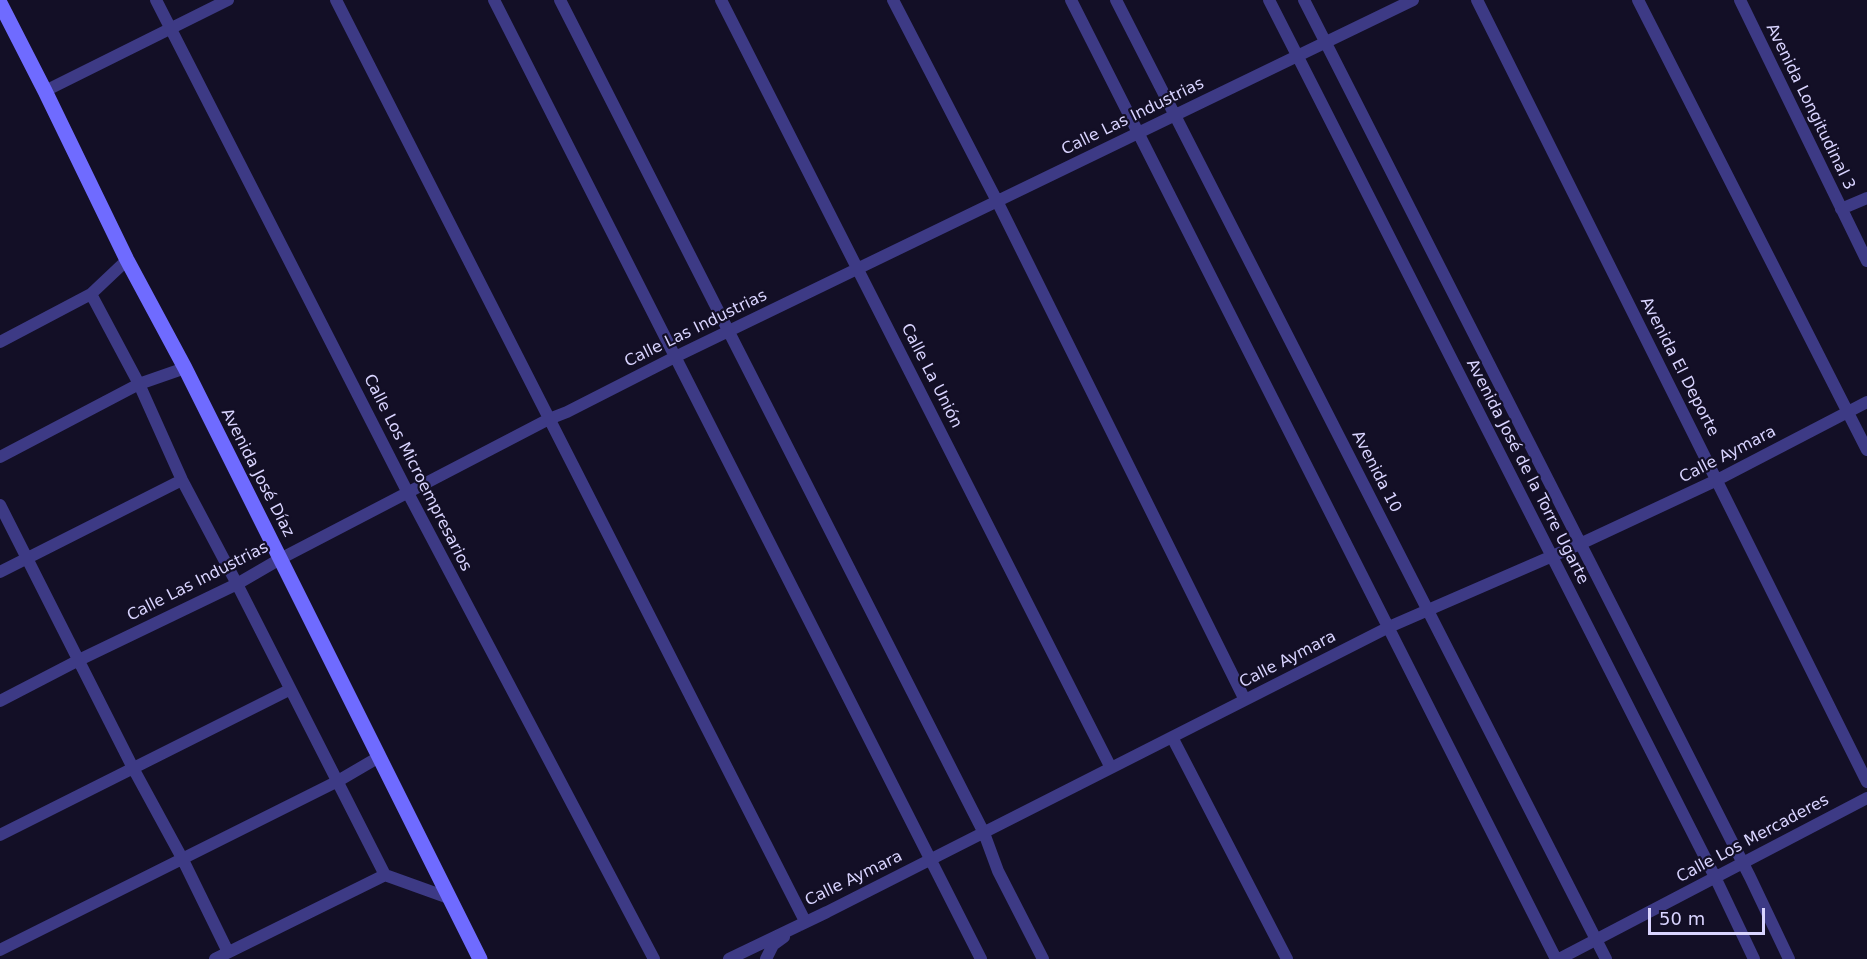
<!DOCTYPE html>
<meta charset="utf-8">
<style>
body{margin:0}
#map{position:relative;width:1867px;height:959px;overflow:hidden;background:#130f26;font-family:"DejaVu Sans",sans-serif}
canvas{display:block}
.scale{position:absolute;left:1648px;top:908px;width:117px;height:27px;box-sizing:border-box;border:3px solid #d9d4ff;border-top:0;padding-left:8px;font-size:18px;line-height:21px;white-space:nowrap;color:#d9d4ff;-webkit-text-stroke:4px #130f26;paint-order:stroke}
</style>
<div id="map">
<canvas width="1867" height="959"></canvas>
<div class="scale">50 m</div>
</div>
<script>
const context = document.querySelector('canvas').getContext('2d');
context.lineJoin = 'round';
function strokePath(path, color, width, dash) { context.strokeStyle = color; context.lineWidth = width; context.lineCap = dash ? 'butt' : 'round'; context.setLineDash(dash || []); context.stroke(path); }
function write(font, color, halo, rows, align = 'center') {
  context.font = font + ' "DejaVu Sans",sans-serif'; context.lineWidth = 4.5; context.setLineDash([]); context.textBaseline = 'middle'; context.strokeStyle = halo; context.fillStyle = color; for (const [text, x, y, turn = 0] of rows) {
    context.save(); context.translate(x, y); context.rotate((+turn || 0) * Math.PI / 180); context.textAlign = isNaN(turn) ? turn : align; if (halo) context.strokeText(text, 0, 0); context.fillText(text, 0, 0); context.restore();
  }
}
strokePath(new Path2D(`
 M 156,0 L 408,493 L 654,959
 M 336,0 L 805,921 L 800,925
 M 494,0 L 981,959
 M 560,0 L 984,833 L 998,871 L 1043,959
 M 721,0 L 1111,768
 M 893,0 L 997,201 L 1245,700
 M 1071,0 L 1556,959
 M 1116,0 L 1606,959
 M 1269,0 L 1715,877 L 1754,959
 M 1304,0 L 1750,877 L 1789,959
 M 1477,0 L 1867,782
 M 1638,0 L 1867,450
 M 1740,0 L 1867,261
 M 45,91 L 228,0
 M 1841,209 L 1867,198
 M 127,260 L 91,294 L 139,384 L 182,480 L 237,584 L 385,875
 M 0,342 L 91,294
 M 0,457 L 139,384 L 185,368
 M 0,505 L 133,768 L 182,858 L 228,952
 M 0,572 L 182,480
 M 0,701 L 79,660 L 237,584 L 280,559 L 549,419 L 567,412 L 675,357 L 1413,0
 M 1172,737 L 1287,959
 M 0,835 L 289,690
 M 0,950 L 338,781 L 379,757
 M 215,959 L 385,875 L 449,898
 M 729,959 L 827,912 L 1389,627 L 1580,544 L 1717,480 L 1867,402
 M 766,959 L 773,945 L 784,937
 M 1559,959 L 1867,798`), '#3d3a85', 12);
strokePath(new Path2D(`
 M 0,3 L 45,91 L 127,260 L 185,368 L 480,959`), '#6f6bff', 15);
write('16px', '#d9d4ff', '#130f26', [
 ["Avenida Longitudinal 3",1810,107,64],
 ["Calle Las Industrias",1133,117,-26],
 ["Calle Las Industrias",696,329,-26],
 ["Avenida El Deporte",1679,367,63],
 ["Calle La Unión",931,376,63],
 ["Calle Aymara",1728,455,-27],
 ["Avenida 10",1376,472,63],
 ["Avenida José de la Torre Ugarte",1527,472,63],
 ["Avenida José Díaz",257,473,63],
 ["Calle Los Microempresarios",417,473,63],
 ["Calle Las Industrias",198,582,-27],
 ["Calle Aymara",1288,660,-27],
 ["Calle Los Mercaderes",1753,839,-28],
 ["Calle Aymara",854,879,-26]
]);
</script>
